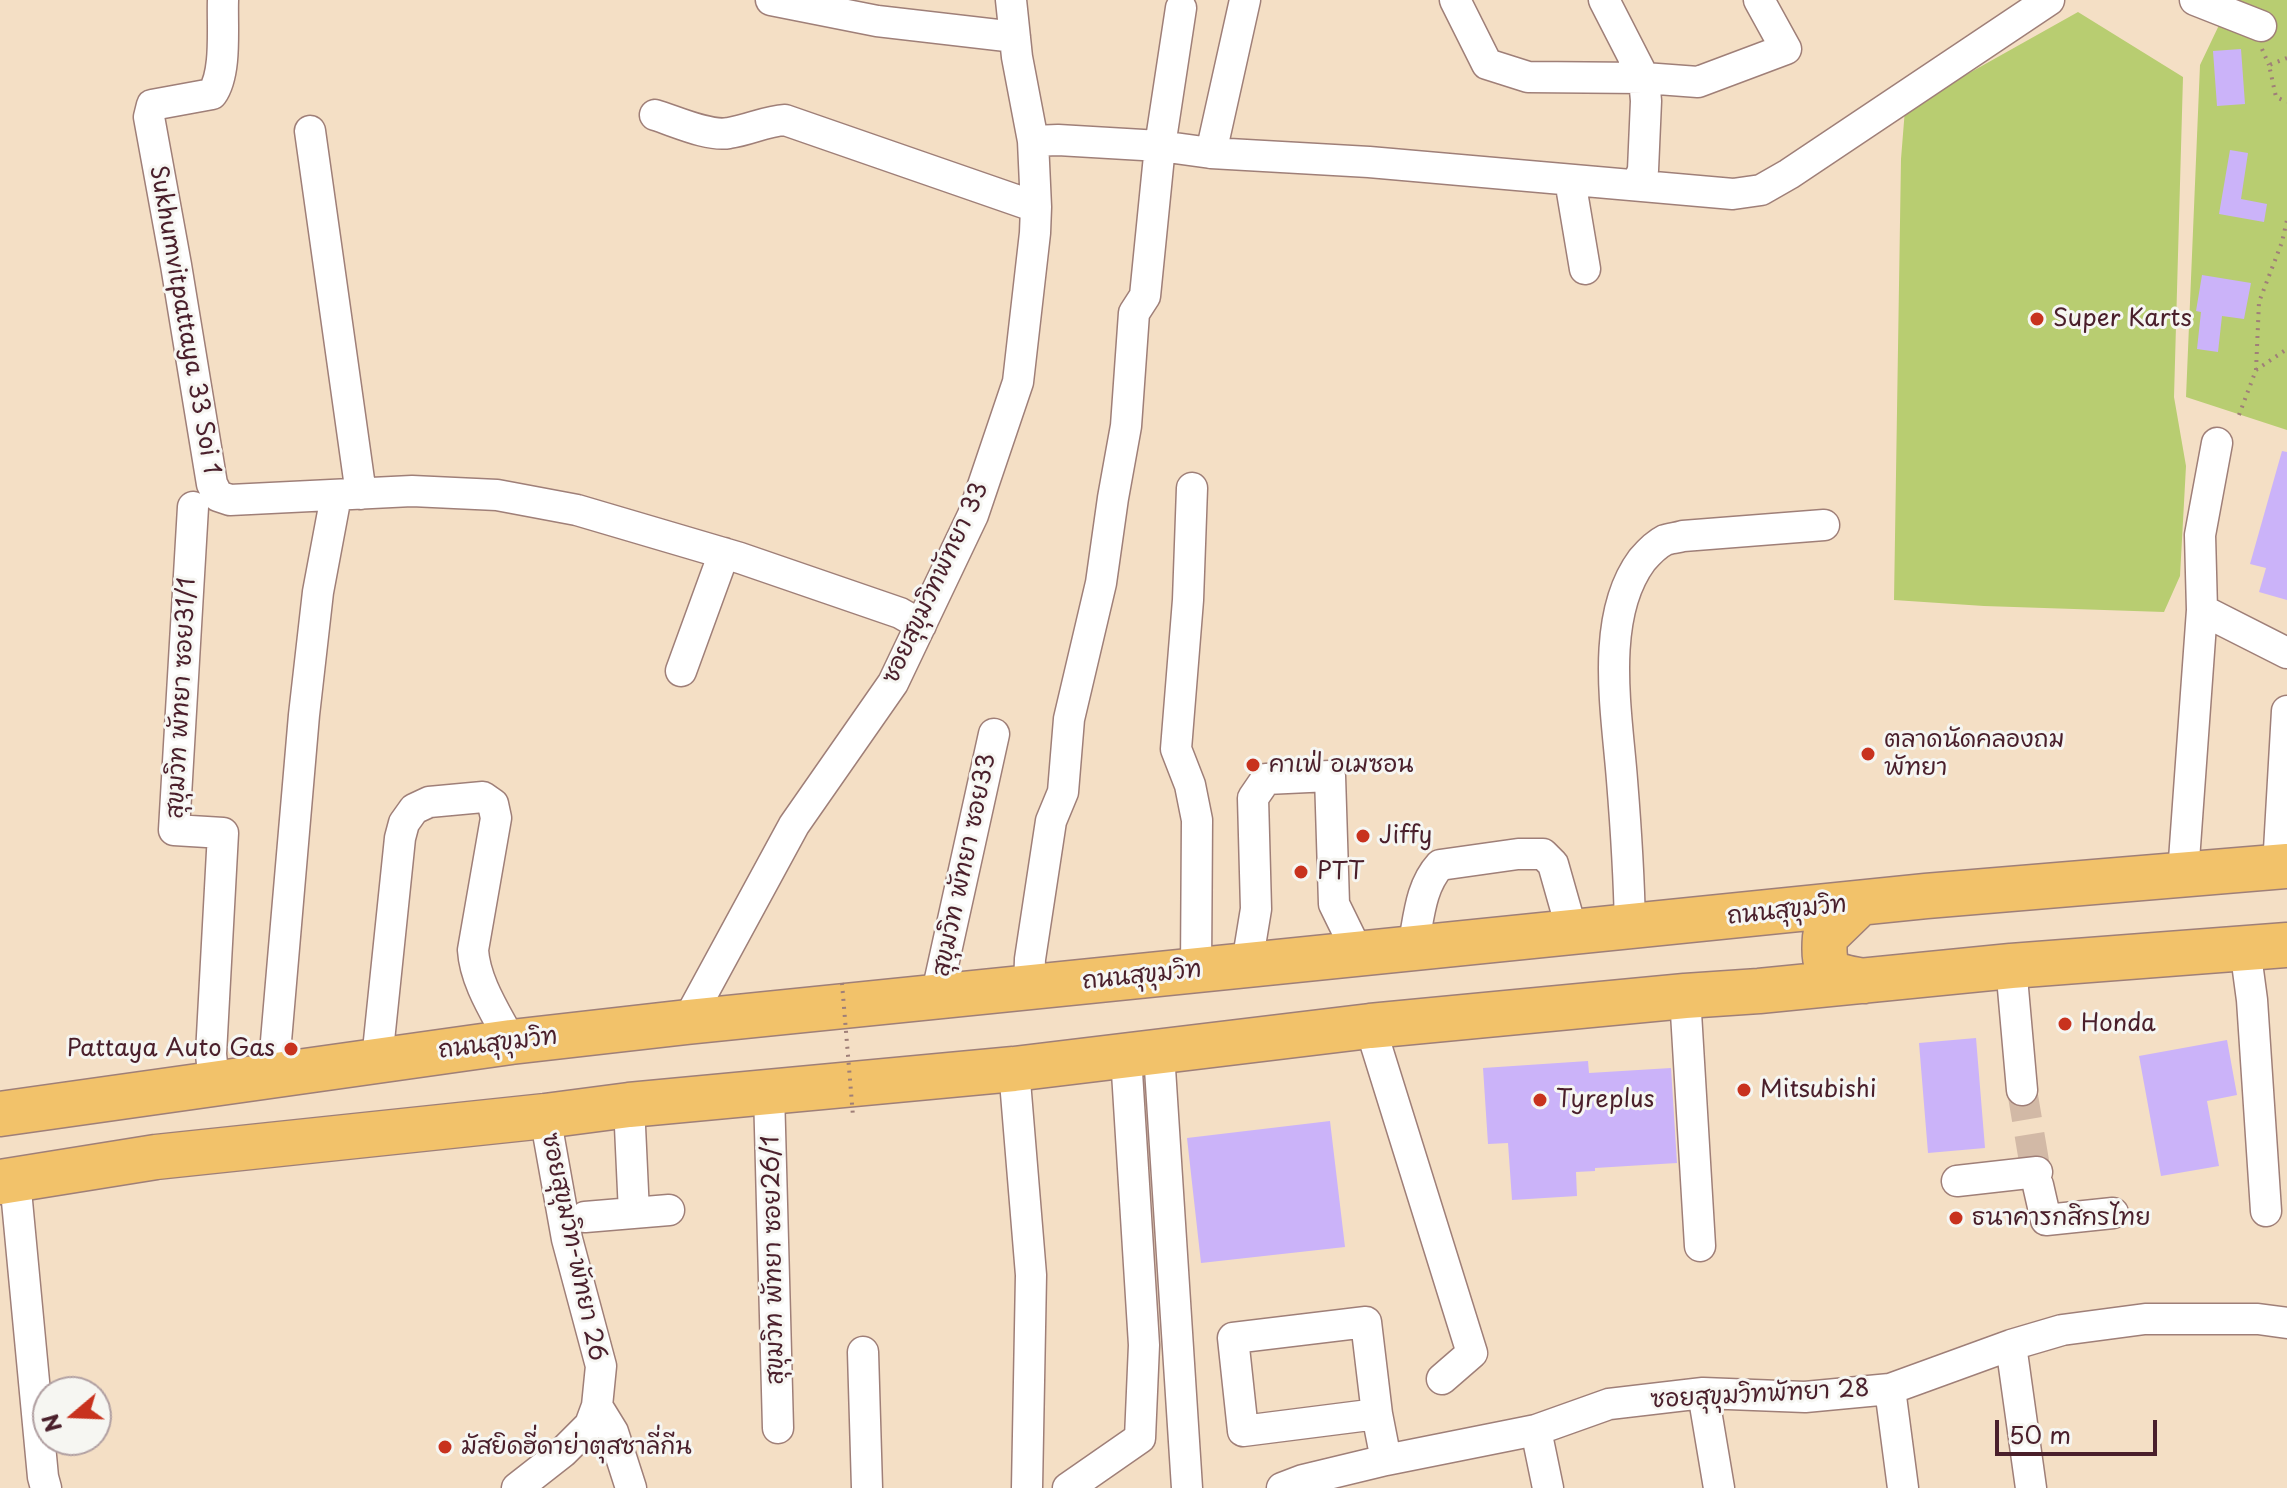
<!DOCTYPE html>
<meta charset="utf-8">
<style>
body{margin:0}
#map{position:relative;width:2287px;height:1488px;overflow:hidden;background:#f4dfc5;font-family:"Playpen Sans",sans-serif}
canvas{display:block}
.north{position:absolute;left:32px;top:1376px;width:80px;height:80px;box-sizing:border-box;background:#f6f6f2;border:2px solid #b1a0a2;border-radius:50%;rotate:251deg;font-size:22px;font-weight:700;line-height:32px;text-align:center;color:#4a1f2b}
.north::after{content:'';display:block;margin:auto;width:28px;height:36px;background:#c8321e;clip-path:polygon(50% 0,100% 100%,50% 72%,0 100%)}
.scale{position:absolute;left:1995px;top:1420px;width:162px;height:36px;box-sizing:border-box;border:4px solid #4a1f2b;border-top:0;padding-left:10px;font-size:24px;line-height:28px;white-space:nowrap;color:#4a1f2b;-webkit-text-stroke:6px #f6f6f2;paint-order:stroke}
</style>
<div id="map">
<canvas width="2287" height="1488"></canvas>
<div class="north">N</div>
<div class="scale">50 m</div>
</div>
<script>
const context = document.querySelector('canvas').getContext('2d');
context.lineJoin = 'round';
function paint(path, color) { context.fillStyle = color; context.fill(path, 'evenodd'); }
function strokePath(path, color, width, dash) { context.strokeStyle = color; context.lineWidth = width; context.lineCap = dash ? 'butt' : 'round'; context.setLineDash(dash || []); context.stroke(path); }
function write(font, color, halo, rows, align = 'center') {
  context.font = font + ' "Playpen Sans","Playpen Sans Thai",sans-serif'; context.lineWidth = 6; context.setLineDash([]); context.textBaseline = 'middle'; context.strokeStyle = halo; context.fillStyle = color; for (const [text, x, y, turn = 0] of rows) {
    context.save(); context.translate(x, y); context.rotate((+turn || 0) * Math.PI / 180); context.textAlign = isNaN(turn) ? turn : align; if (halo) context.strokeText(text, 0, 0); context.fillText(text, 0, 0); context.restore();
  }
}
paint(new Path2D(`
 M 2231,0 L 2287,0 L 2287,430 L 2186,397 L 2200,65 Z
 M 2078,12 L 2183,77 L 2174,397 L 2186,466 L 2180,576 L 2164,612 L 1984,606 L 1894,600 L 1901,159 L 1905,109 Z`), '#b8cd71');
paint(new Path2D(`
 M 2241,49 L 2245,104 L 2217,106 L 2213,51 Z
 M 2230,150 L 2248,153 L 2241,199 L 2267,204 L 2264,222 L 2219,214 Z
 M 2202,275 L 2251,283 L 2244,319 L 2222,316 L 2218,352 L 2197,349 L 2201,312 L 2196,311 Z
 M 2282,451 L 2287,452 L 2287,600 L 2259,592 L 2266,568 L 2250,564 Z
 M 1976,1038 L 1985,1148 L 1928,1153 L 1919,1043 Z
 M 2227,1040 L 2237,1095 L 2207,1101 L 2219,1166 L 2161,1176 L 2139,1056 Z
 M 1588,1061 L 1589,1073 L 1671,1068 L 1677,1163 L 1595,1168 L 1595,1171 L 1576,1172 L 1577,1196 L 1512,1200 L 1508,1143 L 1488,1144 L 1483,1068 Z
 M 1330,1121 L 1345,1247 L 1201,1263 L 1187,1138 Z`), '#cbb3f9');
strokePath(new Path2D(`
 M 2022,1090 L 2038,1185`), '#d2b9a6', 30, [30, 15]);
const minor = new Path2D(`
 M 223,0 C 222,26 227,73 212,94 L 152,105 L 149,117 L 176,265 L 212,484 L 218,496 L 230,500 L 412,491 L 497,495 L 577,510 L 740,558 L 900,613 L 921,625
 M 771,0 L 877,21 L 1015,37
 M 1455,0 L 1487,64 L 1528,77 L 1644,78 L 1698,82 L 1786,49 L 1759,0
 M 1604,0 L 1644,78 L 1646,101 L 1643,170 L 1637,185
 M 2195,0 L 2261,26
 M 655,115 C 675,121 709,137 729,133 C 749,130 766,121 785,120 L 1036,207
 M 310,131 L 361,494
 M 1033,141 L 1058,140 L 1160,146 L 1211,153 L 1369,162 L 1733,194 L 1761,190 L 1789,174 L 2049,0
 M 1211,153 L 1245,0
 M 1570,180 L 1585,269
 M 1192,488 L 1188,600 L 1176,749 L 1190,785 L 1197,820 L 1196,970
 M 193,507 L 174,830 L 223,833 L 211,1054 L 214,1083
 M 2202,610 L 2287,653
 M 681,671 L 724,553
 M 2278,867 L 2287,711
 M 2183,874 L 2202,610 L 2200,535 L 2217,443
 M 1630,926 C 1629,878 1626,829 1622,780 C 1617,713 1599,618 1642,560 C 1648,553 1657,544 1665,540 C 1670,538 1677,538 1683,536 L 1824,525
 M 1413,947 C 1419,918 1420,887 1440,865 L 1518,854 L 1543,854 L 1553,864 L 1572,931
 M 2245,948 L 2252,1000 L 2266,1211
 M 1247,964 L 1256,909 L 1253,798 L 1266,779 L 1330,776 L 1334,904 L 1358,953
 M 2011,966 L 2022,1090
 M 1029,987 L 1030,959 L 1051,821 L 1063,792 L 1069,719 L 1101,583 L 1113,498 L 1126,426 L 1134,313 L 1145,296 L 1160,146 L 1181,8
 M 1685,996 L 1700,1246
 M 936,997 L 994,734
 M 687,1022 L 794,825 L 893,683 L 973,515 L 1018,382 L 1035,233 L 1036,207 L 1033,141 L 1017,57 L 1011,0
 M 1370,1026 L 1472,1353 L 1442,1379
 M 1159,1053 L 1187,1488
 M 377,1060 L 400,838 L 404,823 L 414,809 L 429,802 L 483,797 L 493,804 L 496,818 L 473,950 C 475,982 496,1013 511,1042
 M 1014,1069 L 1031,1275 L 1027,1488
 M 273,1076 L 304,715 L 318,592 L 336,496
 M 769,1092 L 778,1428
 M 629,1105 L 634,1213
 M 15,1180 L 43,1477 L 46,1488
 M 1957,1181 L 2037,1172
 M 2038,1185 L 2046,1220 L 2113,1213
 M 585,1217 L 669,1210
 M 2011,1345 L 2031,1488
 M 863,1352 L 867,1488
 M 1890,1389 L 1903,1488
 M 1703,1393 L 1719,1488
 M 597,1406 L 613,1432 L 631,1488
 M 1377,1414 L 1243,1431 L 1233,1338 L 1366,1322 L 1377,1414 L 1386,1460
 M 1536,1430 L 1548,1488
 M 517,1488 L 563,1452 L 590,1425 L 597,1406 L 601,1366 L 567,1239 L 545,1116
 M 1068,1488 L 1140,1438 L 1144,1345 L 1126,1056
 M 1282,1488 L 1303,1480 L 1386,1460 L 1536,1430 L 1609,1404 L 1703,1393 L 1805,1397 L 1890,1389 L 2011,1345 L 2062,1330 L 2145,1319 L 2258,1319 L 2287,1323`);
const highway = new Path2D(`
 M 1860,903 L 1825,937 C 1822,974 1831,975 1864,981
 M 0,1114 L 511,1042 L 687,1022 L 1926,896 L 2287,866
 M 0,1182 L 156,1157 L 545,1116 L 629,1105 L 1014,1069 L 1370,1026 L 1685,996 L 1759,991 L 2011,966 L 2287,945`);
strokePath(minor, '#9f7f78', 33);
strokePath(highway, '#9f7f78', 47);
strokePath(new Path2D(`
 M 2262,49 L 2269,65
 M 2287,58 L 2269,65 L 2276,97 L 2287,102
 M 2256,370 L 2259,302 L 2282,242 L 2287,220
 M 2239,415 L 2256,370 L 2287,349`), '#9f7f78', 4, [2, 6]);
strokePath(minor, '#fff', 30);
strokePath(highway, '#f2c26a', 44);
strokePath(new Path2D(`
 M 842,983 L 853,1116`), '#9f7f78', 4, [2, 6]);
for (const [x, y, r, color] of [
 [2037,319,8,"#c8321e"],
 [1868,754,8,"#c8321e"],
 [1253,765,8,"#c8321e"],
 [1363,836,8,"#c8321e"],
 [1301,872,8,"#c8321e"],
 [2065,1024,8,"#c8321e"],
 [291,1049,8,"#c8321e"],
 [1744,1090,8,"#c8321e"],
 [1540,1100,8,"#c8321e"],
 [1956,1218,8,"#c8321e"],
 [445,1447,8,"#c8321e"]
]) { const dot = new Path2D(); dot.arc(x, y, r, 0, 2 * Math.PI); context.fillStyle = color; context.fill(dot); strokePath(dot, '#f6f6f2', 3); }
write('24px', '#4a1f2b', '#f6f6f2', [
 ["Super Karts",2053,319],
 ["ตลาดนัดคลองถม",1884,740],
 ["พัทยา",1884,768],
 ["คาเฟ่ อเมซอน",1269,765],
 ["Jiffy",1379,836],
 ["PTT",1317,872],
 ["Honda",2081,1024],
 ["Pattaya Auto Gas",275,1049,"right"],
 ["Mitsubishi",1760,1090],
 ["Tyreplus",1556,1100],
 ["ธนาคารกสิกรไทย",1972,1218],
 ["มัสยิดฮี่ดาย่าตุสซาลี่กีน",461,1447]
], 'left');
write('24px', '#4a1f2b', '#f6f6f2', [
 ["Sukhumvitpattaya 33 Soi 1",184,320,80],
 ["ซอยสุขุมวิทพัทยา 33",936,583,-65],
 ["สุขุมวิท พัทยา ซอย31/1",182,698,-87],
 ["สุขุมวิท พัทยา ซอย33",965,865,-78],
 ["ถนนสุขุมวิท",1787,911,-6],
 ["ถนนสุขุมวิท",1142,976,-6],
 ["ถนนสุขุมวิท",498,1044,-7],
 ["ซอยสุขุมวิท-พัทยา 26",573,1247,78],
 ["สุขุมวิท พัทยา ซอย26/1",774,1260,-91],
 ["ซอยสุขุมวิทพัทยา 28",1760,1395,-3]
]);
</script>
